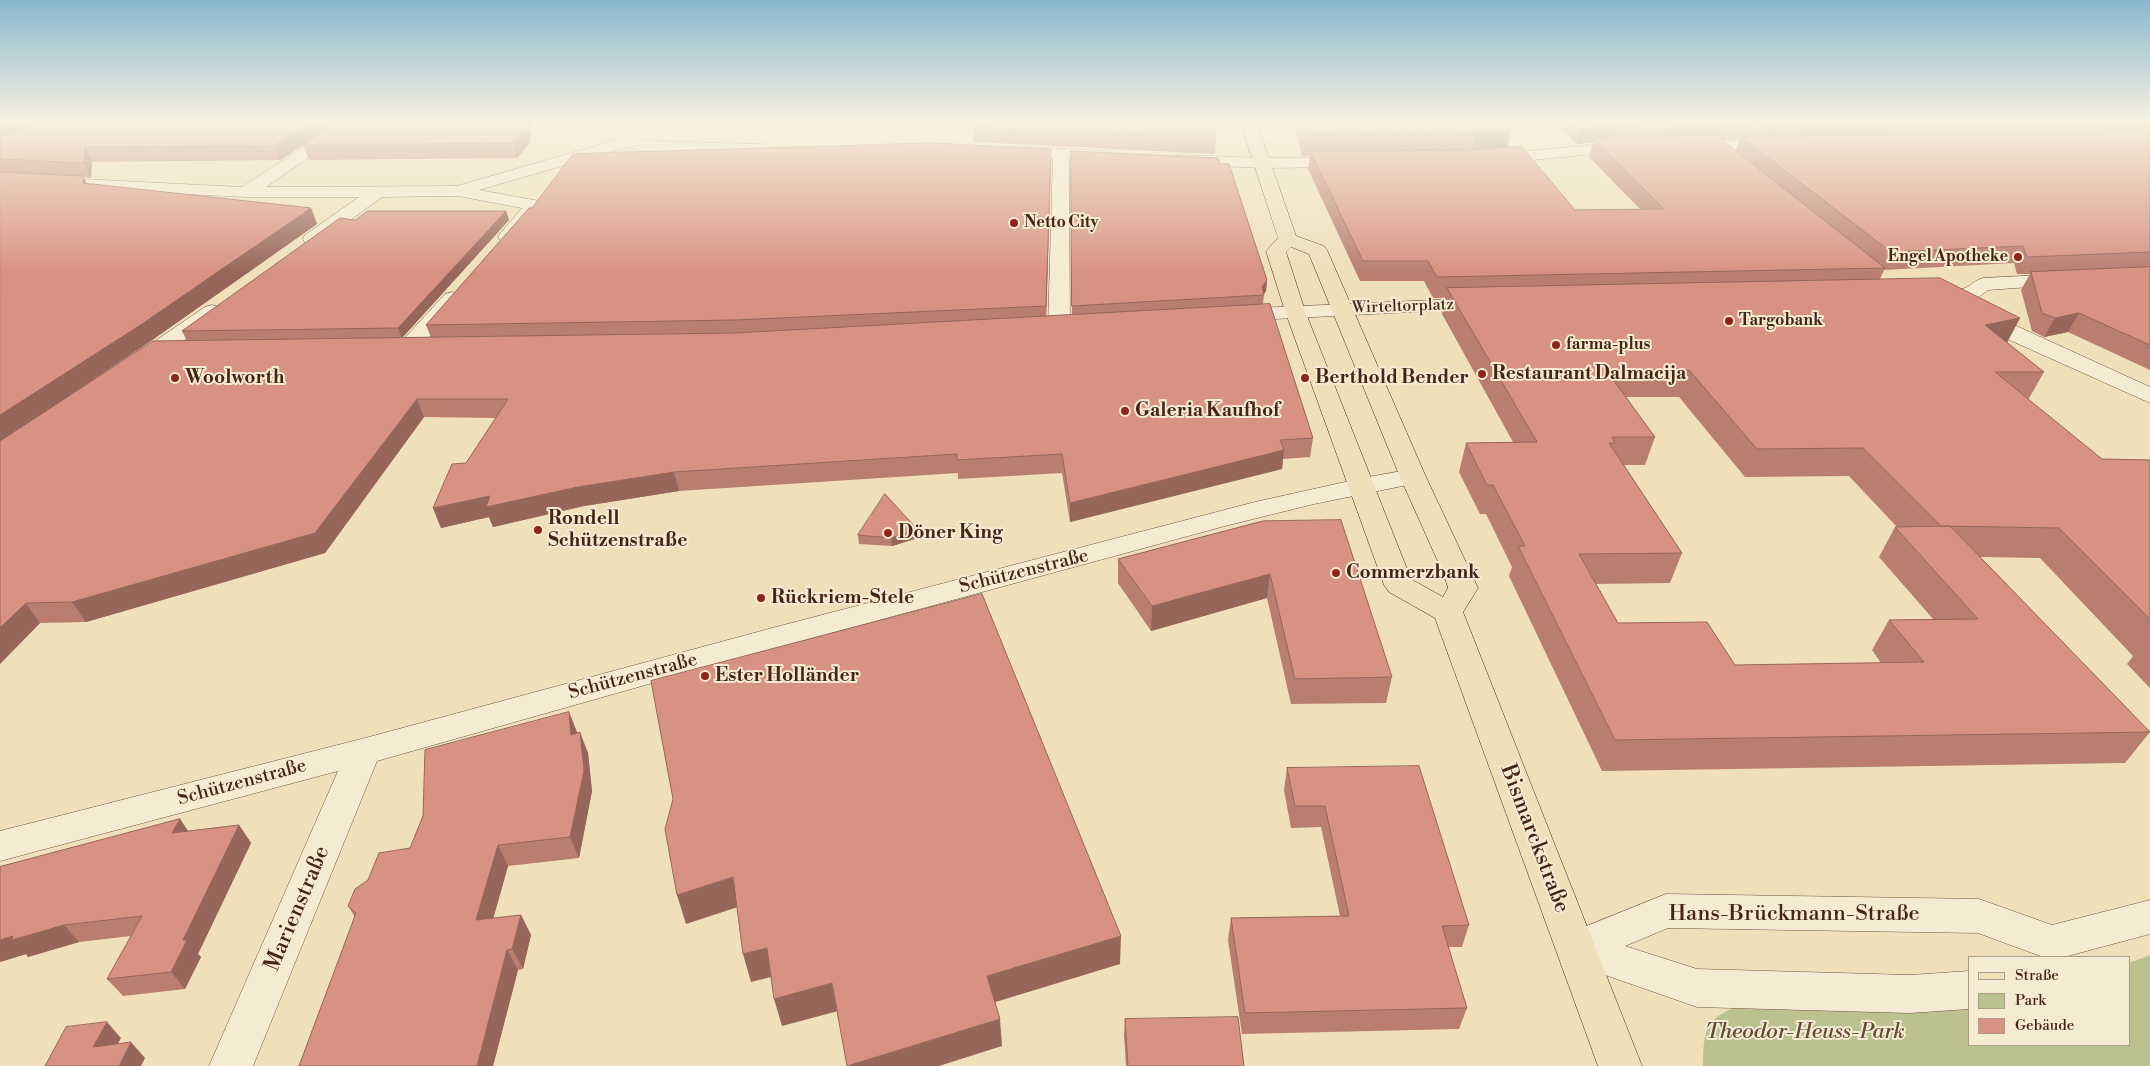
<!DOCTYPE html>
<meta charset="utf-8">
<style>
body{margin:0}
#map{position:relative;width:2150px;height:1066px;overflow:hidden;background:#efe0ba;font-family:"Libre Bodoni",serif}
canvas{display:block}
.legend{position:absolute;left:1968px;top:956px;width:162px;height:90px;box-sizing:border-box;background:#f5ebd2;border:1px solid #af9c88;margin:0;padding:6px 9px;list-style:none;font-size:15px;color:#462519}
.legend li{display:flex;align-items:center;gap:10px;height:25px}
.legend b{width:25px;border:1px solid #af9c88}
</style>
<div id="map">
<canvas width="2150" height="1066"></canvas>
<ul class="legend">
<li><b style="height:6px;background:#efe0ba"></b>Straße</li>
<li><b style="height:14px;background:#bbc28f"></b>Park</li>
<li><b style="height:14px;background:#d89281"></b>Gebäude</li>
</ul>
</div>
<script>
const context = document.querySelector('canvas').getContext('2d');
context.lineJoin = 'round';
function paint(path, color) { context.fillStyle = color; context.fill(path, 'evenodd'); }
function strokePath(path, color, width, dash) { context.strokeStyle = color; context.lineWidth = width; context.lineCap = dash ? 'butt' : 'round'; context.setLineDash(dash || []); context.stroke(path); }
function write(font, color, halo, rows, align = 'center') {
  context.font = font + ' "Libre Bodoni",serif'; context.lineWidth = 4; context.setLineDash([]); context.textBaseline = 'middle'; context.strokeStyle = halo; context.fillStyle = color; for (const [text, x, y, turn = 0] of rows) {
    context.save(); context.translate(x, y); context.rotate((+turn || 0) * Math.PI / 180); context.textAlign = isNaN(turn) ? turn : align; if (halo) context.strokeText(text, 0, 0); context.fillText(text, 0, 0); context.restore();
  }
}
paint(new Path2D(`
 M 2150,955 L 2150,1066 L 1703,1066 C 1704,1025 1706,1018 1746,1003 L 1969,996 L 1969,1045 L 2129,1045 L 2129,963 Z`), '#bbc28f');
const minor = new Path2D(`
 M 339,124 L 357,124 L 266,187 L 457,186 L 616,140 L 609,129 L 612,124 L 626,124 L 625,129 L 627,133 L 643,141 L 762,144 L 770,149 L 762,154 L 643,151 L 627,147 L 479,190 L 534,200 L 540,201 L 543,205 L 514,240 L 500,240 L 498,236 L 522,208 L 458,196 L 382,197 L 319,243 L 305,243 L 303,239 L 305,235 L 359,197 L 246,197 L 0,185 L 0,175 L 242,187 Z
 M 1776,140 L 1782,142 L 1784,145 L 1782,148 L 1692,151 L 1684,146 L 1692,141 Z
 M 1629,142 L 1635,144 L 1637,147 L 1635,150 L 1492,164 L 1486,162 L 1484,159 L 1486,156 L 1492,154 Z
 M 1015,146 L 1107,151 L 1115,156 L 1107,161 L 1069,159 L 1070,326 L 1067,331 L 1059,332 L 1051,331 L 1048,326 L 1053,158 L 1009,154 L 1007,151 L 1009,148 Z
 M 1182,155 L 1262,158 L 1347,157 L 1353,158 L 1355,162 L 1353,166 L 1347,167 L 1262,168 L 1176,164 L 1174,160 L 1176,156 Z
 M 2064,274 L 2071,276 L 2074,280 L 2071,284 L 1988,290 L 1976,299 L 1969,301 L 1928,299 L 1925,295 L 1928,291 C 1939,288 1955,293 1965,288 C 1972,285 1975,280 1983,278 Z
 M 452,292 L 459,294 L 462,298 L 459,302 L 416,353 L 408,355 L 400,353 L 397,348 L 400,343 L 445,294 Z
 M 1480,298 L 1487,300 L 1490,304 L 1487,308 L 1236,321 L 1229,319 L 1225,315 L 1229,311 L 1236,309 Z
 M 212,305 L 219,307 L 222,311 L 219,315 L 149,366 L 141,368 L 133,366 L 130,361 L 133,356 L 205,307 Z
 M 1983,306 L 1990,308 L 2010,323 L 2150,387 L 2150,403 L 1994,333 L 1973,312 L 1976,308 Z
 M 1413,469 L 1422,472 L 1426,477 L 1422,482 L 1314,504 L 1225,526 L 776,648 L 377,761 L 253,1066 L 209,1066 L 338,771 L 0,861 L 0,831 L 369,737 L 776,627 L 1255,502 L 1363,478 Z
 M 1666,894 L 1979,899 L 2052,925 L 2150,900 L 2150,934 L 2064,957 L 2043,957 L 1978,933 L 1668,928 L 1625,946 L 1697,969 L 1910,975 L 1969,971 L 1969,1009 L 1910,1013 L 1697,1007 L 1562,960 L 1556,948 L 1562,936 Z`);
const major = new Path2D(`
 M 1241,124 L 1257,124 L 1296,236 L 1324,246 L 1327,250 L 1426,477 L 1472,575 L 1478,588 L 1463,612 L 1642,1066 L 1598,1066 L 1435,618 L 1389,592 L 1384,585 L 1285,311 L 1266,251 L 1278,238 ZM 1291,247 L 1309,254 L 1400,477 L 1444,575 L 1448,588 L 1443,597 L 1411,579 L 1305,311 L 1286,252 Z`);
strokePath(minor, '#705441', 1);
strokePath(major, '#462519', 1);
paint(minor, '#f5ebd2');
paint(major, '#efe0ba');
paint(new Path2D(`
 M 0,124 L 530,124 L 531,141 L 517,158 L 309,160 L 303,145 L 280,160 L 92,162 L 91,178 L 83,177 L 87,184 L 311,208 L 317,224 L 148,343 L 50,408 L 187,341 L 182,331 L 355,220 L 506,211 L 509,220 L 402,338 L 431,337 L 426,325 L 1051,160 L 1046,316 L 1072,315 L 1071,151 L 1220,164 L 1267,280 L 1266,291 L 1264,294 L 1263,304 L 1313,438 L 1310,457 L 1283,459 L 1282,469 L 1070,522 L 1062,473 L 958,479 L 958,473 L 679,491 L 584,506 L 493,527 L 489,517 L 441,528 L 433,508 L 466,463 L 496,418 L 424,417 L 325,553 L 86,622 L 40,623 L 0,664 Z
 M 973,124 L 1216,138 L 1215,154 L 974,142 Z
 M 1293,124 L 1506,124 L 1511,130 L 1508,147 L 1575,210 L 1640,209 L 1589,157 L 1593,142 L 1577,144 L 1557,124 L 2150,124 L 2150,370 L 2068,332 L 2044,337 L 2032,331 L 2021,290 L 2030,274 L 2017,274 L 2014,263 L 1884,270 L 1880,279 L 2020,318 L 2007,343 L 2044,372 L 2028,400 L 2102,459 L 2150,460 L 2150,688 L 2127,664 L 2133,656 L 2040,558 L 1980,557 L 2150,732 L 2125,763 L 1602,771 L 1509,576 L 1512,567 L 1486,514 L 1480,514 L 1459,472 L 1466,443 L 1513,442 L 1442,314 L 1445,298 L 1433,298 L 1424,281 L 1360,281 L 1308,169 L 1310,156 L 1302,156 ZM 1740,139 L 1736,151 L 1722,140 ZM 1626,397 L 1679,397 L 1745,477 L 1849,476 L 1897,527 L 1895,527 L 1879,557 L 1933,619 L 1889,620 L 1872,650 L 1881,663 L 1735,665 L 1618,623 L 1596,584 L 1670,583 L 1682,553 L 1624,465 L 1645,465 L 1655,437 Z
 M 1263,521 L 1392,677 L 1386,703 L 1291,704 L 1267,598 L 1151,631 L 1118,583 L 1118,559 Z
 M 858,535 L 918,538 L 892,546 L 859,544 Z
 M 569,712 L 577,733 L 588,753 L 592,791 L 579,858 L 508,866 L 493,918 L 521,915 L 531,935 L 523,969 L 518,970 L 493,1066 L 299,1066 L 355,917 L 348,906 L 368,880 L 410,848 Z
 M 1287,768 L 1469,925 L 1462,947 L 1448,947 L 1467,1008 L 1459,1029 L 1242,1034 L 1228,940 L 1231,918 L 1340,916 L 1321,827 L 1291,828 L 1284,790 Z
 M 180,819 L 188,831 L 239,825 L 251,843 L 198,954 L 201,957 L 185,989 L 123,996 L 107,979 L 131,936 L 79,942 L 28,957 L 26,954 L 0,962 L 0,867 Z
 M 1125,1019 L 1244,1066 L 1126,1066 L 1124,1036 Z`), '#ba7e6f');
paint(new Path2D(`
 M 0,124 L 48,124 L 0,141 Z
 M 309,124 L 337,124 L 280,160 L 274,146 Z
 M 527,124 L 530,124 L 531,141 L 517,158 L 513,143 Z
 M 1611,126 L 1607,141 L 1594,139 L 1593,142 L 1577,144 L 1581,129 Z
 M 1511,130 L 1507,151 L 1471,154 L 1475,133 Z
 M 85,147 L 92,162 L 91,178 L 84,163 Z
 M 1051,149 L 1051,160 L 1046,318 L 1046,306 Z
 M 83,176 L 91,191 L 83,183 Z
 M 311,208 L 317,224 L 148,343 L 0,442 L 0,415 Z
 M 506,211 L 509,220 L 402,338 L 398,328 Z
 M 1267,280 L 1266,291 L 1263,295 L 1262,287 Z
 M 2079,313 L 2068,332 L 2044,337 L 2055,318 Z
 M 2020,318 L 2006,344 L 1985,325 Z
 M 417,399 L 424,417 L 325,553 L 86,622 L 72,602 Z
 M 1284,450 L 1282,469 L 1070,522 L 1070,503 Z
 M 674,472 L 679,491 L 584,506 L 493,527 L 489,517 L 441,528 L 433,508 L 490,496 L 578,487 Z
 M 917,529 L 918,538 L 892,546 L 891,538 Z
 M 1270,574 L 1267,598 L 1151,631 L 1152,606 Z
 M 26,603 L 40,623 L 0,664 L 0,628 Z
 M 569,712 L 577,732 L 579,755 L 571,735 Z
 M 580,732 L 588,753 L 592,791 L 579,858 L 570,837 Z
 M 180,819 L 192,837 L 172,833 Z
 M 239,825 L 251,843 L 198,954 L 201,957 L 185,989 L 171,972 L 183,940 Z
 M 498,845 L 508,866 L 487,941 L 476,920 Z
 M 733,877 L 741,906 L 686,924 L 677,895 Z
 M 521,915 L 531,935 L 523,969 L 512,949 Z
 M 64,925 L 79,942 L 28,957 L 26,954 L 0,962 L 0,940 Z
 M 1121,936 L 1120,964 L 989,1004 L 987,976 Z
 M 767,948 L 775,976 L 751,982 L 743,954 Z
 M 507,950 L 518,970 L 493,1066 L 477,1066 Z
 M 832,983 L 838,1011 L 782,1026 L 774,999 Z
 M 1000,1019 L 1002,1046 L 939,1066 L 847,1066 Z
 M 107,1022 L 121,1038 L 108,1063 L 93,1047 Z
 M 131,1042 L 145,1058 L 141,1066 L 119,1066 Z`), '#97665a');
const building = new Path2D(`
 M 40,124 L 309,124 L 274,146 L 85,147 L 84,163 L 0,159 L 0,137 Z
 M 334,124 L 527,124 L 527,127 L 513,143 L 303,145 Z
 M 973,124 L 1213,124 L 1216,138 L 973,127 Z
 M 1301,124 L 1506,124 L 1511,130 L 1475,133 L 1304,135 Z
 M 1576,124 L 1788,124 L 1611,126 L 1581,129 Z
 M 2150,132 L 2150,252 L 2027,257 L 2023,246 L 1891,252 L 1741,137 Z
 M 1716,135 L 1885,268 L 1437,277 L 1428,261 L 1363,261 L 1310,151 L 1475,150 L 1521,146 L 1575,210 L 1664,209 L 1594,139 Z
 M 931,143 L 1051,149 L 1046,306 L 735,320 L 426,325 L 529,208 L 532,208 L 573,154 Z
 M 1071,151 L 1218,158 L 1220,164 L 1229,164 L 1267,280 L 1262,287 L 1264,295 L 1072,306 Z
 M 0,172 L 83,176 L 83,183 L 311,208 L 139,326 L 0,415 Z
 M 368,211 L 506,211 L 398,328 L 182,331 L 340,218 L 355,220 Z
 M 2150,267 L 2150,345 L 2079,313 L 2055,318 L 2042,313 L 2031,272 Z
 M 1940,278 L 2020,318 L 1985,325 L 2044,372 L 1995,372 L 2102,459 L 2150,460 L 2150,619 L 2059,528 L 1941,526 L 1863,448 L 1757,449 L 1689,370 L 1606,370 L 1655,437 L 1612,437 L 1615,443 L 1609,443 L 1682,553 L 1579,554 L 1618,623 L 1707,622 L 1735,665 L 1924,662 L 1889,620 L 1978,619 L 1895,527 L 1950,526 L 2150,732 L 1615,740 L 1518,546 L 1525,546 L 1493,485 L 1487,485 L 1466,443 L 1537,442 L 1447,288 Z
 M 1270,304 L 1313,438 L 1280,440 L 1284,450 L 1070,503 L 1062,454 L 957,460 L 957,454 L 674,472 L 578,487 L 486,507 L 490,496 L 433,508 L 452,464 L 466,463 L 508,399 L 417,399 L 315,533 L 72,602 L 26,603 L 0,628 L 0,441 L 153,341 L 735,333 Z
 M 885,494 L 917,529 L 891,538 L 858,535 Z
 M 1341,520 L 1392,677 L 1295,679 L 1270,574 L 1152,606 L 1118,559 L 1263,521 Z
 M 982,594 L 1121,936 L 987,976 L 1000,1019 L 847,1066 L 832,983 L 774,999 L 767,948 L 743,954 L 733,877 L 677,895 L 665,829 L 673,799 L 651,681 Z
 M 569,712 L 571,735 L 580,732 L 584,771 L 570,837 L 498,845 L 476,920 L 521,915 L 512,949 L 507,950 L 477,1066 L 299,1066 L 356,913 L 348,906 L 355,889 L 368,880 L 379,853 L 410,848 L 423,816 L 425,750 Z
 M 1419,766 L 1469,925 L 1442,926 L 1467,1008 L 1245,1013 L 1231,918 L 1349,916 L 1325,806 L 1295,806 L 1287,768 Z
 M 180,819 L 172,833 L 239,825 L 183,940 L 187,940 L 171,972 L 107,979 L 142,916 L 64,925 L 12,940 L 13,936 L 0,940 L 0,867 Z
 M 1238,1017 L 1244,1066 L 1128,1066 L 1125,1019 Z
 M 107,1022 L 93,1047 L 131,1042 L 119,1066 L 45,1066 L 66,1027 Z`);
paint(building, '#d89281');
strokePath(building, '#97665a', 1);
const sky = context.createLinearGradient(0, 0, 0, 273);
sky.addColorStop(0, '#89b8cf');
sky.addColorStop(0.45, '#f8f1e0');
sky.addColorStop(1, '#f8f1e000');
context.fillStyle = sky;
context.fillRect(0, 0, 2150, 273);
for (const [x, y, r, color] of [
 [1014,223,5,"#8f2418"],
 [2018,257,5,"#8f2418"],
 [1729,321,5,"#8f2418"],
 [1556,345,5,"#8f2418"],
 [1482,374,5,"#8f2418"],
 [175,378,5,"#8f2418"],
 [1305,378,5,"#8f2418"],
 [1125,411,5,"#8f2418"],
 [538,530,5,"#8f2418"],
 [888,533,5,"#8f2418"],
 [1336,573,5,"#8f2418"],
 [761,598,5,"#8f2418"],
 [705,676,5,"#8f2418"]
]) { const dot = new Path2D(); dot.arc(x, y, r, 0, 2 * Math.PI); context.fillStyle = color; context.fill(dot); strokePath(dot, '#f5ebd2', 2); }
write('bold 16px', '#462519', '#f5ebd2', [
 ["Netto City",1024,223],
 ["Engel Apotheke",2008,257,"right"],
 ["Targobank",1739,321],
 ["farma-plus",1566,345]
], 'left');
write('16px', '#462519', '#f5ebd2', [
 ["Wirteltorplatz",1403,307,-2]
]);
write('bold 19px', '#462519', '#f5ebd2', [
 ["Restaurant Dalmacija",1492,374],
 ["Woolworth",185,378],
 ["Berthold Bender",1315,378],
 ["Galeria Kaufhof",1135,411],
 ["Rondell",548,519],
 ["Schützenstraße",548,541],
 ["Döner King",898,533],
 ["Commerzbank",1346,573],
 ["Rückriem-Stele",771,598],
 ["Ester Holländer",715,676]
], 'left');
write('19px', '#462519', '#f5ebd2', [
 ["Schützenstraße",1024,572,-14],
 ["Schützenstraße",633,677,-15],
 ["Schützenstraße",242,783,-15]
]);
write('22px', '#462519', '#f5ebd2', [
 ["Bismarckstraße",1534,839,69],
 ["Marienstraße",298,909,-67],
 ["Hans-Brückmann-Straße",1794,915]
]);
write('italic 22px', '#634c36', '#f5ebd2', [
 ["Theodor-Heuss-Park",1805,1033]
]);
</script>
